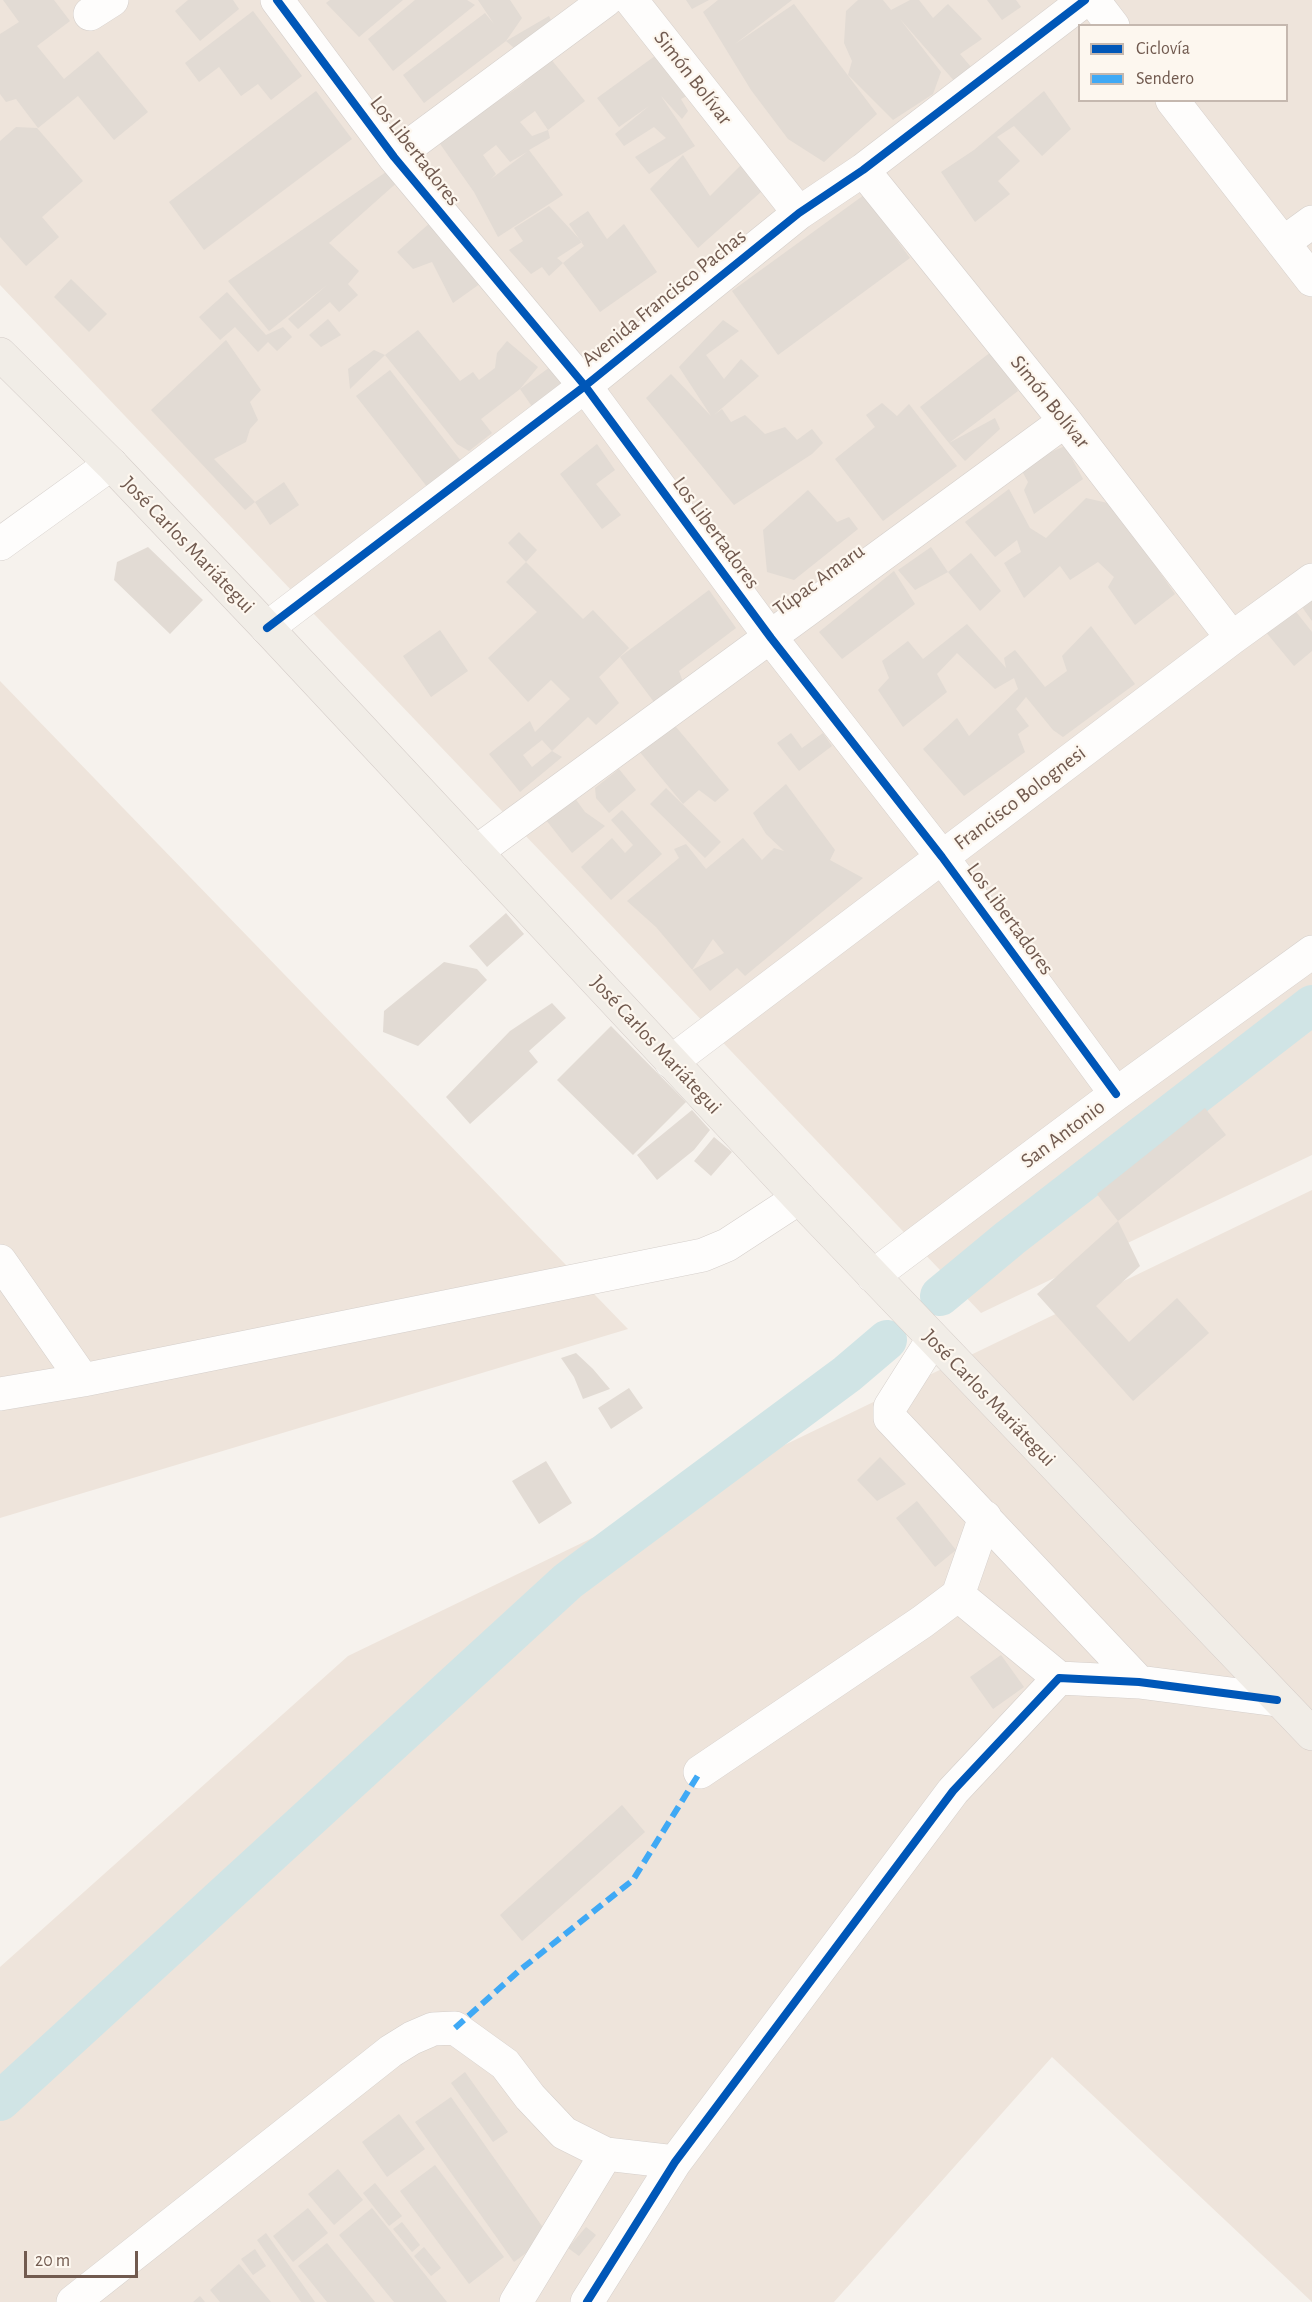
<!DOCTYPE html>
<meta charset="utf-8">
<style>
body{margin:0}
#map{position:relative;width:1312px;height:2302px;overflow:hidden;background:#f6f2ed;font-family:"Alegreya Sans",sans-serif}
canvas{display:block}
.legend{position:absolute;left:1078px;top:24px;width:210px;height:78px;box-sizing:border-box;background:#fdf7ef;border:2px solid #c5b8af;margin:0;padding:8px 10px;list-style:none;font-size:18px;color:#715a4f}
.legend li{display:flex;align-items:center;gap:12px;height:30px}
.legend b{width:30px;border:2px solid #c5b8af}
.scale{position:absolute;left:24px;top:2251px;width:114px;height:27px;box-sizing:border-box;border:3px solid #715a4f;border-top:0;padding-left:8px;font-size:18px;line-height:21px;white-space:nowrap;color:#715a4f;-webkit-text-stroke:4px #fdf7ef;paint-order:stroke}
</style>
<div id="map">
<canvas width="1312" height="2302"></canvas>
<ul class="legend">
<li><b style="height:8px;background:#0057b8"></b>Ciclovía</li>
<li><b style="height:8px;background:#3fa9f5"></b>Sendero</li>
</ul>
<div class="scale">20 m</div>
</div>
<script>
const context = document.querySelector('canvas').getContext('2d');
context.lineJoin = 'round';
function paint(path, color) { context.fillStyle = color; context.fill(path, 'evenodd'); }
function strokePath(path, color, width, dash) { context.strokeStyle = color; context.lineWidth = width; context.lineCap = dash ? 'butt' : 'round'; context.setLineDash(dash || []); context.stroke(path); }
function write(font, color, halo, rows, align = 'center') {
  context.font = font + ' "Alegreya Sans",sans-serif'; context.lineWidth = 4.5; context.setLineDash([]); context.textBaseline = 'middle'; context.strokeStyle = halo; context.fillStyle = color; for (const [text, x, y, turn = 0] of rows) {
    context.save(); context.translate(x, y); context.rotate((+turn || 0) * Math.PI / 180); context.textAlign = isNaN(turn) ? turn : align; if (halo) context.strokeText(text, 0, 0); context.fillText(text, 0, 0); context.restore();
  }
}
paint(new Path2D(`
 M 0,0 L 1312,0 L 1312,1155 L 981,1313 L 0,285 ZM 1080,26 L 1286,26 L 1286,100 L 1080,100 Z
 M 0,681 L 628,1329 L 0,1518 Z
 M 1312,1190 L 1312,2302 L 1052,2057 L 834,2302 L 0,2302 L 0,1967 L 348,1656 Z`), '#eee4db');
strokePath(new Path2D(`
 M 940,1296 L 1010,1238 L 1312,1005
 M 0,2101 L 568,1581 L 847,1374 L 887,1340`), '#d0e4e5', 40);
paint(new Path2D(`
 M 3,0 L 54,0 L 70,21 L 37,46 L 64,79 L 98,51 L 148,112 L 114,140 L 78,96 L 38,128 L 16,99 L 6,102 L 0,94 L 0,34 L 19,22 Z
 M 188,0 L 233,0 L 239,9 L 200,41 L 175,11 Z
 M 330,0 L 403,0 L 359,37 L 326,3 Z
 M 415,0 L 467,0 L 475,5 L 393,71 L 368,39 Z
 M 478,0 L 510,0 L 522,18 L 506,41 L 424,103 L 403,75 L 485,13 L 494,24 Z
 M 686,0 L 709,0 L 692,9 Z
 M 718,0 L 792,0 L 735,44 L 794,4 L 877,114 L 824,162 L 788,139 L 751,90 L 703,12 Z
 M 858,0 L 883,0 L 891,10 L 910,0 L 919,0 L 933,18 L 948,4 L 982,39 L 960,54 L 971,67 L 956,83 L 900,19 L 941,72 L 933,94 L 893,120 L 848,75 L 852,61 L 844,43 L 846,11 Z
 M 987,0 L 1016,0 L 1021,7 L 1002,20 Z
 M 253,11 L 302,76 L 271,100 L 258,84 L 241,96 L 219,67 L 199,82 L 185,63 Z
 M 549,16 L 554,26 L 520,53 L 506,41 Z
 M 666,48 L 691,94 L 681,99 L 688,111 L 682,119 L 661,96 L 695,146 L 649,174 L 635,157 L 666,138 L 654,127 L 624,146 L 615,134 L 649,106 L 619,127 L 597,98 Z
 M 550,58 L 585,101 L 548,130 L 535,111 L 520,122 L 532,136 L 548,130 L 550,138 L 529,150 L 563,195 L 498,237 L 474,192 L 438,141 L 519,87 ZM 496,145 L 510,162 L 527,152 L 491,179 L 496,174 L 483,155 Z
 M 316,91 L 352,139 L 204,250 L 169,202 Z
 M 1044,91 L 1071,129 L 1042,156 L 1014,126 L 997,137 L 1020,161 L 998,181 L 1010,194 L 975,222 L 941,172 L 974,150 Z
 M 16,127 L 37,128 L 83,181 L 42,217 L 59,237 L 26,266 L 0,237 L 0,141 Z
 M 683,155 L 710,196 L 742,164 L 762,191 L 698,248 L 650,189 Z
 M 386,172 L 401,179 L 329,243 L 359,271 L 348,284 L 358,295 L 339,312 L 330,302 L 298,329 L 288,319 L 327,285 L 269,331 L 228,281 Z
 M 864,195 L 910,258 L 778,355 L 732,291 Z
 M 549,206 L 582,242 L 557,258 L 563,263 L 584,246 L 569,224 L 588,211 L 607,239 L 624,224 L 657,272 L 600,312 L 563,263 L 549,276 L 542,267 L 531,274 L 509,250 L 523,241 L 514,228 Z
 M 439,215 L 491,276 L 453,303 L 432,262 L 413,269 L 397,252 Z
 M 71,279 L 107,314 L 89,332 L 54,297 Z
 M 227,292 L 266,335 L 283,327 L 292,337 L 277,351 L 268,342 L 258,352 L 235,327 L 220,340 L 199,317 Z
 M 328,319 L 341,335 L 321,347 L 309,335 Z
 M 723,320 L 739,331 L 706,355 L 724,379 L 741,359 L 759,376 L 714,415 L 722,409 L 731,422 L 745,415 L 765,434 L 785,427 L 797,440 L 812,429 L 823,443 L 812,454 L 734,505 L 646,398 L 671,374 L 711,416 L 679,367 Z
 M 418,330 L 460,381 L 473,372 L 479,380 L 495,368 L 497,353 L 507,341 L 538,367 L 520,389 L 481,419 L 492,433 L 469,451 L 457,444 L 385,355 L 350,389 L 348,369 L 374,350 L 385,355 Z
 M 226,340 L 261,390 L 250,402 L 258,420 L 250,429 L 246,442 L 214,459 L 255,502 L 245,510 L 151,410 Z
 M 996,348 L 1018,391 L 949,443 L 920,407 Z
 M 561,359 L 575,376 L 533,408 L 520,389 Z
 M 390,370 L 461,461 L 428,488 L 356,396 Z
 M 882,403 L 897,416 L 909,404 L 957,466 L 883,521 L 835,459 L 875,427 L 866,415 Z
 M 995,418 L 1000,429 L 965,461 L 949,443 Z
 M 597,444 L 615,470 L 596,484 L 621,515 L 602,529 L 560,474 Z
 M 1065,446 L 1083,479 L 1034,514 L 1024,490 L 1028,482 L 1022,471 L 1046,454 Z
 M 284,482 L 299,505 L 270,525 L 255,502 Z
 M 1009,489 L 1030,528 L 1046,538 L 1086,498 L 1112,504 L 1175,594 L 1135,625 L 1108,587 L 1114,577 L 1098,562 L 1070,580 L 1060,566 L 1024,598 L 1004,563 L 1021,552 L 1017,540 L 995,557 L 965,522 Z
 M 808,490 L 837,522 L 849,517 L 858,529 L 794,580 L 767,572 L 763,530 Z
 M 519,532 L 537,550 L 526,562 L 508,543 Z
 M 148,547 L 203,600 L 170,634 L 114,580 L 117,562 Z
 M 931,547 L 948,572 L 915,590 L 898,570 Z
 M 971,553 L 1001,591 L 980,611 L 948,572 Z
 M 526,562 L 583,619 L 593,610 L 629,648 L 599,677 L 619,703 L 596,725 L 588,717 L 552,751 L 562,757 L 520,792 L 489,754 L 530,721 L 535,732 L 570,699 L 551,680 L 528,702 L 488,658 L 537,612 L 506,582 ZM 542,740 L 552,751 L 532,767 L 523,755 Z
 M 894,571 L 915,604 L 842,659 L 819,632 Z
 M 709,590 L 736,628 L 679,671 L 684,685 L 657,706 L 620,657 Z
 M 1312,599 L 1312,621 L 1302,607 Z
 M 1293,608 L 1312,632 L 1312,651 L 1294,666 L 1265,631 Z
 M 967,624 L 1006,668 L 1004,658 L 1015,650 L 1045,687 L 1067,671 L 1062,656 L 1091,626 L 1135,684 L 1063,737 L 1053,730 L 1026,697 L 1016,709 L 1029,726 L 1018,734 L 1025,752 L 964,796 L 923,749 L 957,718 L 969,736 L 1018,689 L 1014,678 L 995,689 L 957,653 L 937,674 L 947,692 L 903,727 L 878,690 L 889,678 L 882,661 L 908,641 L 923,659 Z
 M 440,630 L 468,671 L 431,697 L 403,656 Z
 M 666,726 L 676,727 L 729,790 L 715,802 L 699,790 L 683,804 L 639,751 Z
 M 791,733 L 802,748 L 823,733 L 832,746 L 799,771 L 777,743 Z
 M 619,769 L 636,790 L 609,813 L 596,798 L 595,788 Z
 M 786,784 L 835,850 L 830,860 L 863,878 L 745,976 L 737,968 L 710,991 L 656,927 L 627,901 L 679,858 L 674,849 L 686,844 L 706,869 L 743,838 L 762,860 L 774,848 L 784,851 L 766,834 L 753,813 ZM 713,939 L 724,953 L 692,970 Z
 M 666,788 L 721,842 L 705,858 L 650,804 Z
 M 574,797 L 585,812 L 605,826 L 572,853 L 546,820 Z
 M 622,810 L 662,854 L 611,900 L 581,867 L 612,838 L 625,853 L 633,845 L 611,820 Z
 M 506,913 L 524,934 L 487,967 L 469,946 Z
 M 444,962 L 477,969 L 487,980 L 418,1046 L 383,1032 L 384,1011 Z
 M 552,1003 L 566,1018 L 529,1051 L 538,1062 L 470,1124 L 446,1097 L 510,1031 Z
 M 611,1026 L 686,1102 L 633,1155 L 557,1080 Z
 M 1205,1108 L 1226,1135 L 1118,1221 L 1140,1266 L 1096,1306 L 1129,1342 L 1177,1298 L 1209,1333 L 1133,1401 L 1037,1294 L 1118,1221 L 1097,1194 Z
 M 692,1110 L 710,1130 L 694,1150 L 657,1180 L 637,1155 Z
 M 714,1137 L 732,1152 L 711,1176 L 694,1161 Z
 M 576,1353 L 593,1369 L 610,1389 L 583,1399 L 574,1377 L 561,1358 Z
 M 629,1388 L 643,1408 L 611,1429 L 598,1408 Z
 M 880,1457 L 906,1484 L 877,1501 L 857,1480 Z
 M 546,1461 L 572,1503 L 539,1524 L 512,1481 Z
 M 917,1501 L 956,1550 L 935,1567 L 896,1518 Z
 M 1001,1655 L 1024,1687 L 993,1709 L 970,1677 Z
 M 622,1805 L 645,1832 L 522,1941 L 500,1915 Z
 M 465,2072 L 508,2132 L 493,2142 L 451,2083 Z
 M 451,2097 L 549,2236 L 514,2262 L 415,2122 Z
 M 399,2114 L 425,2149 L 387,2177 L 362,2142 Z
 M 435,2165 L 504,2257 L 469,2284 L 400,2191 Z
 M 338,2169 L 363,2200 L 334,2225 L 308,2194 Z
 M 375,2183 L 402,2216 L 389,2226 L 363,2193 Z
 M 308,2208 L 328,2233 L 293,2262 L 273,2236 Z
 M 372,2208 L 447,2302 L 394,2302 L 339,2235 Z
 M 402,2222 L 420,2245 L 412,2252 L 393,2229 Z
 M 586,2227 L 596,2235 L 579,2256 L 568,2248 Z
 M 266,2233 L 315,2302 L 301,2302 L 257,2240 Z
 M 327,2243 L 375,2302 L 327,2302 L 298,2266 Z
 M 424,2247 L 441,2268 L 431,2276 L 414,2256 Z
 M 255,2249 L 266,2266 L 253,2275 L 241,2259 Z
 M 239,2264 L 271,2302 L 220,2302 L 210,2290 Z
 M 200,2296 L 205,2302 L 193,2302 Z`), '#e2dbd4');
const minor = new Path2D(`
 M 277,0 L 394,157 L 585,386 L 771,638 L 942,857 L 1116,1094
 M 631,0 L 799,213
 M 1093,0 L 1113,26
 M 90,14 L 112,0
 M 1172,100 L 1312,280
 M 394,157 L 606,0
 M 863,170 L 1065,421 L 1232,638
 M 1283,243 L 1312,222
 M 0,544 L 111,464
 M 267,628 L 585,386 L 799,213 L 863,170 L 1085,0
 M 476,852 L 1065,421
 M 671,1062 L 1232,638 L 1312,580
 M 0,1261 L 83,1380
 M 873,1276 L 1116,1094 L 1312,952
 M 933,1339 L 890,1407 L 890,1418 L 1139,1682
 M 0,1394 L 83,1380 L 703,1255 L 727,1245 L 799,1198
 M 958,1595 L 1059,1678
 M 700,1772 L 922,1622 L 958,1595 L 985,1517
 M 73,2302 L 391,2051 L 412,2038 L 433,2029 L 455,2028 L 505,2064 L 530,2097 L 564,2133 L 606,2154 L 675,2162
 M 516,2302 L 606,2154
 M 587,2302 L 675,2162 L 953,1791 L 1059,1678 L 1139,1682 L 1277,1700`);
const major = new Path2D(`
 M 0,354 L 111,464 L 267,628 L 799,1198 L 1312,1734`);
strokePath(minor, '#d5cfcb', 34);
strokePath(major, '#d4ccc8', 34);
strokePath(minor, '#fefdfc', 33);
strokePath(major, '#f1ede7', 33);
strokePath(new Path2D(`
 M 455,2028 L 520,1970 L 633,1880 L 700,1772`), '#3fa9f5', 6, [12, 6]);
strokePath(new Path2D(`
 M 277,0 L 394,157 L 585,386 L 771,638 L 942,857 L 1116,1094
 M 267,628 L 585,386 L 799,213 L 863,170 L 1085,0
 M 587,2302 L 675,2162 L 953,1791 L 1059,1678 L 1139,1682 L 1277,1700`), '#0057b8', 8);
write('21px', '#715a4f', '#fdf7ef', [
 ["Simón Bolívar",693,78,52],
 ["Los Libertadores",415,151,52],
 ["Avenida Francisco Pachas",664,298,-39],
 ["Simón Bolívar",1050,402,51],
 ["Los Libertadores",716,533,54],
 ["José Carlos Mariátegui",188,545,46],
 ["Túpac Amaru",819,580,-36],
 ["Francisco Bolognesi",1020,798,-37],
 ["Los Libertadores",1010,919,54],
 ["José Carlos Mariátegui",656,1045,47],
 ["San Antonio",1063,1134,-37],
 ["José Carlos Mariátegui",989,1398,46]
]);
</script>
